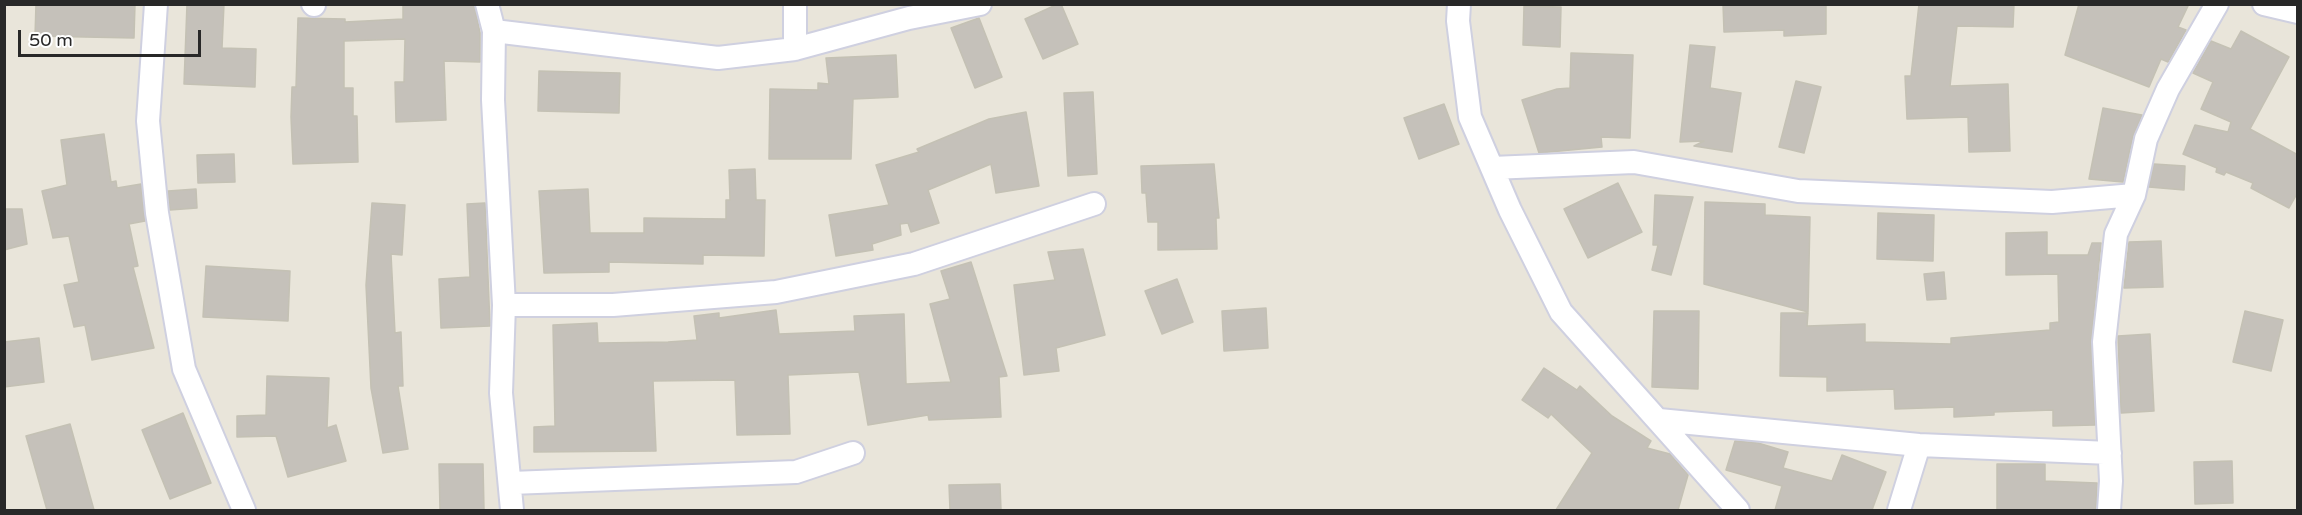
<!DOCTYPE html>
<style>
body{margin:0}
#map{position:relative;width:2302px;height:515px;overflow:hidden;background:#e9e5da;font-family:"Varela Round",sans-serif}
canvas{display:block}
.frame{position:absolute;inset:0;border:6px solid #282828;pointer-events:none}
.scale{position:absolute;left:18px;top:30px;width:183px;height:27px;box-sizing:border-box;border:3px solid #282828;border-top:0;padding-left:8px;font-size:18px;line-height:21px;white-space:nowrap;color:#282828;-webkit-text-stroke:4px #fff;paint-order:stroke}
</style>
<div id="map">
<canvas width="2302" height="515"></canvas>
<div class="frame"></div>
<div class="scale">50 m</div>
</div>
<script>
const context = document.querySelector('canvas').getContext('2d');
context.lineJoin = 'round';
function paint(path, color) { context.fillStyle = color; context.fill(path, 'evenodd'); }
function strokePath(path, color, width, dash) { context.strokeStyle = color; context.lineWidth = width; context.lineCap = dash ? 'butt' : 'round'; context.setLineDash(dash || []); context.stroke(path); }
const building = new Path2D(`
 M 36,4 L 135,4 L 134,38 L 35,36 Z
 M 187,4 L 224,4 L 222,48 L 256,49 L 255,87 L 184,84 Z
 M 403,4 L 474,4 L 480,33 L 480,62 L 444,61 L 446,120 L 396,122 L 395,82 L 404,82 L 405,39 L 344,41 L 344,88 L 353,88 L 353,116 L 357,116 L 358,162 L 293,164 L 291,117 L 292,87 L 296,87 L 298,18 L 345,19 L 345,22 L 403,19 Z
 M 1058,4 L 1061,4 L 1078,44 L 1043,59 L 1025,19 Z
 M 1723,4 L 1826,4 L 1826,34 L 1784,36 L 1784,30 L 1724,32 Z
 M 1919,4 L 2014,4 L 2013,27 L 1957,26 L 1950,86 L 2008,84 L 2010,151 L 1969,152 L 1968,117 L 1907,119 L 1905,76 L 1911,76 Z
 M 2079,4 L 2189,4 L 2178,27 L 2186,30 L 2168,62 L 2161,59 L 2149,87 L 2065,55 Z
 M 1524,6 L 1561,7 L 1560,47 L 1523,45 Z
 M 979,18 L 1002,77 L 975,88 L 951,28 Z
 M 2241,31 L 2289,57 L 2250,129 L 2298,155 L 2298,192 L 2289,208 L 2251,188 L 2253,183 L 2226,172 L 2224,175 L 2216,172 L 2217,168 L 2183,154 L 2195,125 L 2228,132 L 2231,122 L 2201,109 L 2213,82 L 2193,73 L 2211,41 L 2231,49 Z
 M 1690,45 L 1715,47 L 1710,88 L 1741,93 L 1732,152 L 1694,146 L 1704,141 L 1680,142 Z
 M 1571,53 L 1633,55 L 1630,138 L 1601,137 L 1602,147 L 1539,153 L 1522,100 L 1557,89 L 1570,88 Z
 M 896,55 L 898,97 L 853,99 L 851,159 L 769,159 L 770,89 L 818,90 L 818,83 L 829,84 L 826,58 Z
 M 539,71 L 620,73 L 619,113 L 538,111 Z
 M 1796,81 L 1821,87 L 1804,153 L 1779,147 Z
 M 1093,92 L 1097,174 L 1068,176 L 1064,93 Z
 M 1444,104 L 1459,144 L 1419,159 L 1404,118 Z
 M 2103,108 L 2142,115 L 2133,136 L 2123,182 L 2089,179 Z
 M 1026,112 L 1039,186 L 996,193 L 991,164 L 928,190 L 939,223 L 911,232 L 908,223 L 900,224 L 901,235 L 872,244 L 873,250 L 836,256 L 829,215 L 889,205 L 876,165 L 919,152 L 917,149 L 989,119 Z
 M 104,134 L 111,182 L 116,181 L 117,188 L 141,184 L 145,221 L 129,224 L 138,266 L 133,267 L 154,348 L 92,360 L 85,325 L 74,327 L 64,285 L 79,282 L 69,236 L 53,238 L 42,191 L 67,185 L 61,140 Z
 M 234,154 L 235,182 L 198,183 L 197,155 Z
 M 1214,164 L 1219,218 L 1216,218 L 1217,249 L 1158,250 L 1158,222 L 1148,222 L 1146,193 L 1142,193 L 1141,166 Z
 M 2154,164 L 2185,166 L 2184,190 L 2149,187 Z
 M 755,169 L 756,200 L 765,200 L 764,256 L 703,255 L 703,264 L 609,262 L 609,272 L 544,273 L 539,191 L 588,189 L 590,233 L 644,233 L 644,218 L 726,219 L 726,200 L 730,200 L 729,170 Z
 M 1618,183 L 1642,232 L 1588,258 L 1564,209 Z
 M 196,189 L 197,208 L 170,210 L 168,191 Z
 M 1655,195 L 1693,197 L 1671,275 L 1652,270 L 1658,245 L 1653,245 Z
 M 1705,202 L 1765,204 L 1765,215 L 1810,217 L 1808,312 L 1704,284 Z
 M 372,203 L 405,205 L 402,255 L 391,254 L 395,333 L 401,332 L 403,386 L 398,386 L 408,449 L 383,453 L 371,388 L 366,285 Z
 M 485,203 L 490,326 L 441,328 L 439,279 L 470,277 L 467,204 Z
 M 4,209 L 22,209 L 27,244 L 4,250 Z
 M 1878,213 L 1934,215 L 1933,261 L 1877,259 Z
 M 2047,232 L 2047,255 L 2088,255 L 2092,243 L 2101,243 L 2091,341 L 2095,425 L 2053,426 L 2053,410 L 1994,412 L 1994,415 L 1954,417 L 1954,407 L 1895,409 L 1894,389 L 1827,391 L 1827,377 L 1780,376 L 1781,313 L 1808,313 L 1807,326 L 1865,324 L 1865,342 L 1951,344 L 1951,338 L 2050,330 L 2050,323 L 2059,322 L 2058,274 L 2006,275 L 2006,233 Z
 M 2161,241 L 2163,287 L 2124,288 L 2129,242 Z
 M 1083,249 L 1105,335 L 1056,348 L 1059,371 L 1024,375 L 1014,285 L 1055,280 L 1048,252 Z
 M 971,262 L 1007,376 L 999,377 L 1001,417 L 929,420 L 928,415 L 868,425 L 859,372 L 788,375 L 790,434 L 737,435 L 735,380 L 653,381 L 656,451 L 534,452 L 534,427 L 555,426 L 553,325 L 597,323 L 598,343 L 668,342 L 697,340 L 694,316 L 719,313 L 719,318 L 776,310 L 779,334 L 855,331 L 854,316 L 904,314 L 906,384 L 951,382 L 930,304 L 950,299 L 941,271 Z
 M 206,266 L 290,271 L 288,321 L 203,317 Z
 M 1944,272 L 1946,299 L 1927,300 L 1924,274 Z
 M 1177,279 L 1193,322 L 1162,334 L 1145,291 Z
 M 1266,308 L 1268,348 L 1224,351 L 1222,311 Z
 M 1654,311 L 1699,311 L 1698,389 L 1652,387 Z
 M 2245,311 L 2283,320 L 2271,371 L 2233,362 Z
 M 2150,334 L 2154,411 L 2121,413 L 2118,336 Z
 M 39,338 L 44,382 L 4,387 L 4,342 Z
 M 1544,368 L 1577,390 L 1580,386 L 1612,416 L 1651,441 L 1647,448 L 1670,454 L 1688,475 L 1678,510 L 1556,510 L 1592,453 L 1551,414 L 1548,418 L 1522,400 Z
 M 267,376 L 329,378 L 327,428 L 336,425 L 346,461 L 288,477 L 276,436 L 237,437 L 237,416 L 266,415 Z
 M 183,413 L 211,483 L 170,499 L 142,430 Z
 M 70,424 L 94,510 L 47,510 L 26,436 Z
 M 1735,441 L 1758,443 L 1788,452 L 1783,468 L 1832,481 L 1842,455 L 1886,472 L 1872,510 L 1775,510 L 1782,486 L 1726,470 Z
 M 2232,461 L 2233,503 L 2195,504 L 2194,462 Z
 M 439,464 L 483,464 L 484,510 L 440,510 Z
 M 1997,464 L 2045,464 L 2045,481 L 2097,483 L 2096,510 L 1997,510 Z
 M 1000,484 L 1001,510 L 950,510 L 949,485 Z`);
paint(building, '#c5c1ba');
strokePath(building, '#c4c1b4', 1.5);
const minor = new Path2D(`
 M 156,4 L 148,121 L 157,213 L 184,369 L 244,510
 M 313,4 L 314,5
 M 487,4 L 494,31 L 493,100 L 504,305 L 501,393 L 512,510
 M 795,4 L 795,49
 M 1459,4 L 1458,21 L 1470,117 L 1510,210 L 1561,312 L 1738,510
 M 2264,4 L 2298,12
 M 494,31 L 718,58 L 795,49 L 909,18 L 980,4
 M 1492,168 L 1634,162 L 1798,191 L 2052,202 L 2134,195
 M 504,305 L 613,305 L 776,292 L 914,264 L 1094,204
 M 1659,420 L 1919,445 L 2110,453
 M 511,483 L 796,472 L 853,453
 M 1899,510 L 1919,445
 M 2109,510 L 2111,481 L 2104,342 L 2116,234 L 2134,195 L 2146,139 L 2168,89 L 2217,4`);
strokePath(minor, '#cfd0e0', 26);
strokePath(minor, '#fff', 22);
</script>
